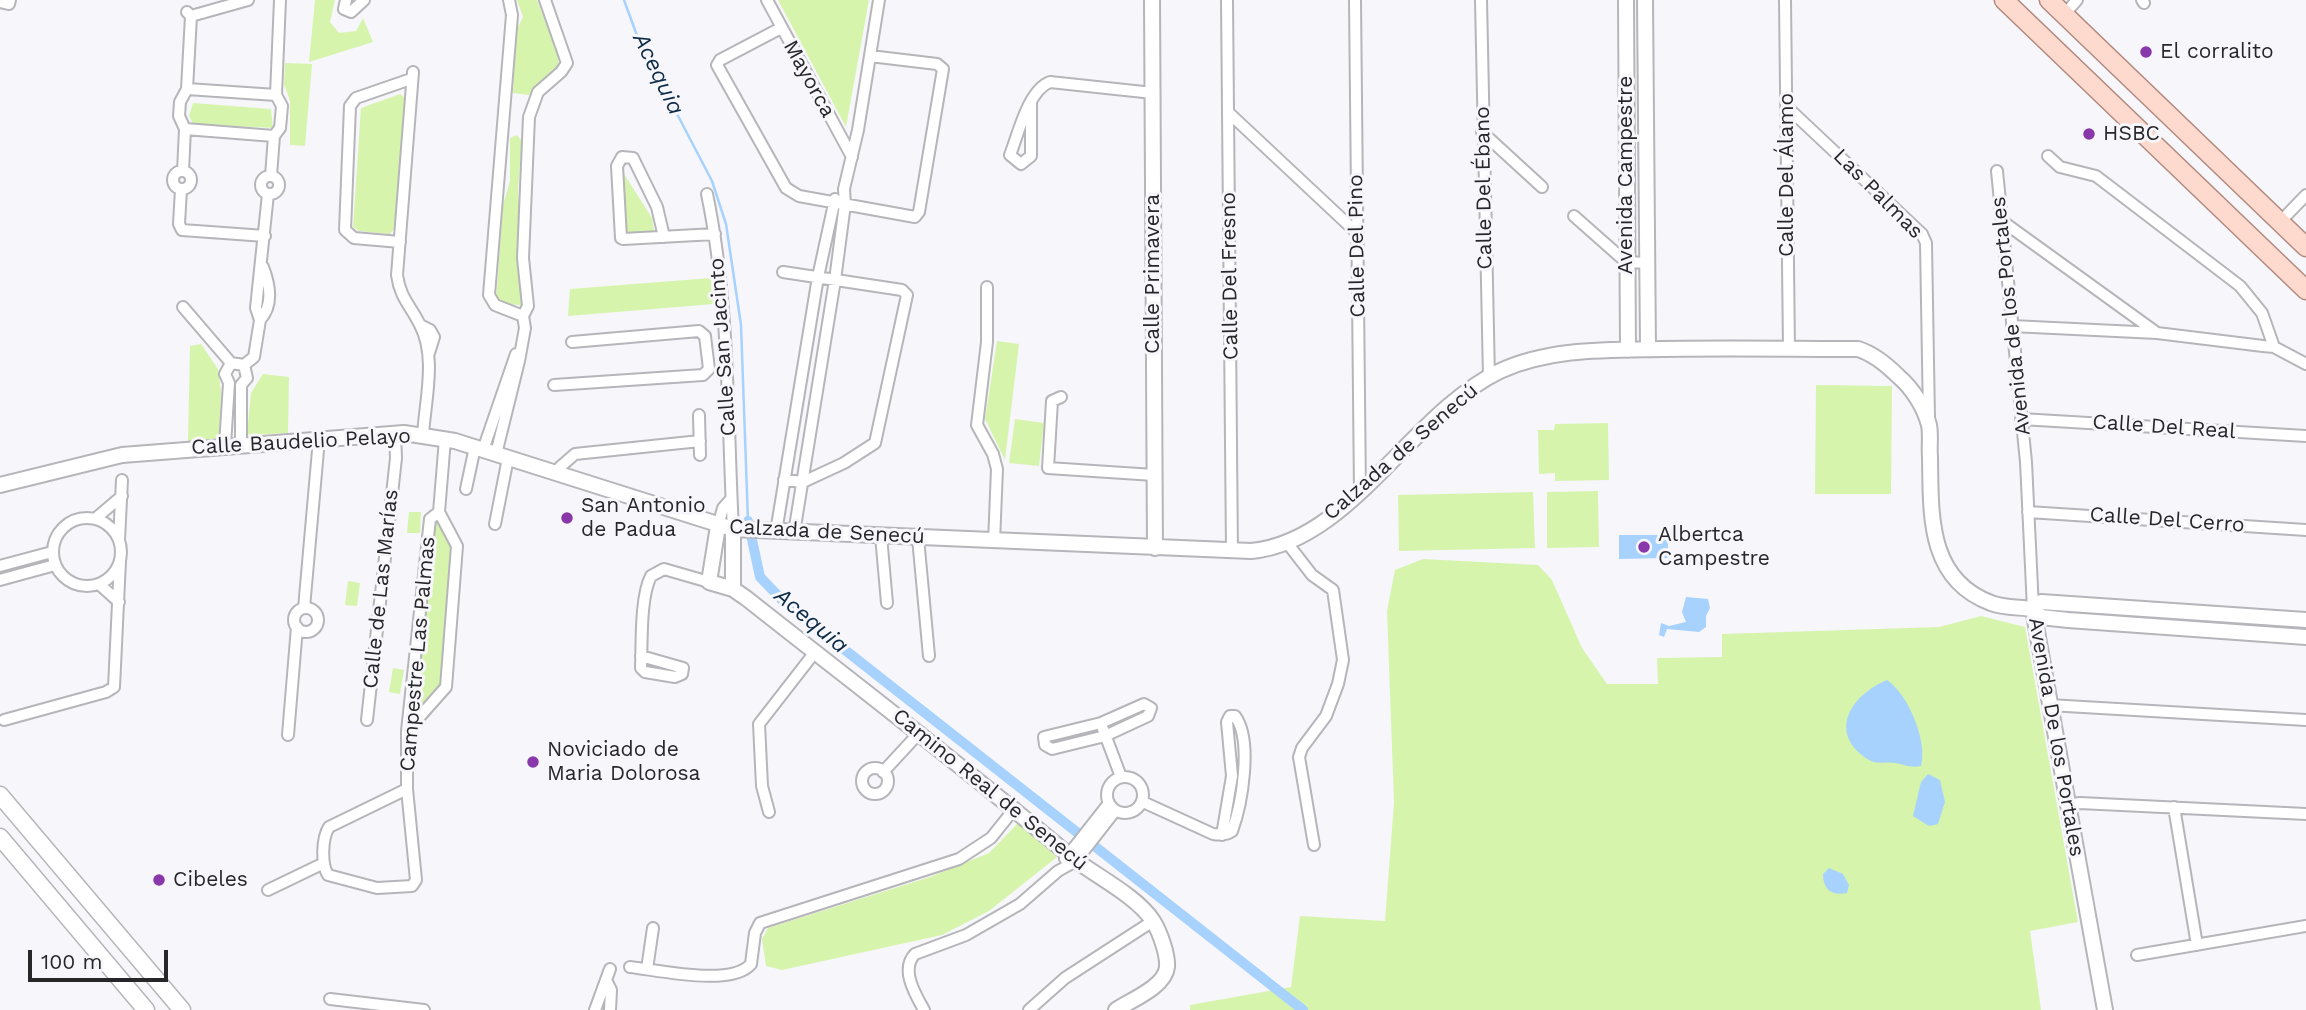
<!DOCTYPE html>
<meta charset="utf-8">
<style>
body{margin:0}
#map{position:relative;width:2306px;height:1010px;overflow:hidden;background:#f7f6fb;font-family:"Work Sans",sans-serif}
canvas{display:block}
.scale{position:absolute;left:28px;top:950px;width:140px;height:32px;box-sizing:border-box;border:4px solid #272729;border-top:0;padding-left:9px;font-size:21px;line-height:24px;white-space:nowrap;color:#272729;-webkit-text-stroke:5px #f7f6fb;paint-order:stroke}
</style>
<div id="map">
<canvas width="2306" height="1010"></canvas>
<div class="scale">100 m</div>
</div>
<script>
const context = document.querySelector('canvas').getContext('2d');
context.lineJoin = 'round';
function paint(path, color) { context.fillStyle = color; context.fill(path, 'evenodd'); }
function strokePath(path, color, width, dash) { context.strokeStyle = color; context.lineWidth = width; context.lineCap = dash ? 'butt' : 'round'; context.setLineDash(dash || []); context.stroke(path); }
function write(font, color, halo, rows, align = 'center') {
  context.font = font + ' "Work Sans",sans-serif'; context.lineWidth = 6; context.setLineDash([]); context.textBaseline = 'middle'; context.strokeStyle = halo; context.fillStyle = color; for (const [text, x, y, turn = 0] of rows) {
    context.save(); context.translate(x, y); context.rotate((+turn || 0) * Math.PI / 180); context.textAlign = isNaN(turn) ? turn : align; if (halo) context.strokeText(text, 0, 0); context.fillText(text, 0, 0); context.restore();
  }
}
paint(new Path2D(`
 M 315,0 L 335,0 L 330,22 L 339,33 L 356,31 L 363,18 L 373,42 L 309,62 Z
 M 517,0 L 537,0 L 559,56 L 558,68 L 537,84 L 529,95 L 513,93 L 515,33 L 523,17 Z
 M 778,0 L 869,0 L 846,127 Z
 M 285,63 L 312,64 L 305,146 L 290,145 L 290,101 L 284,84 Z
 M 400,94 L 405,98 L 394,229 L 390,234 L 359,231 L 353,227 L 361,108 Z
 M 193,103 L 271,109 L 273,128 L 193,124 L 189,116 Z
 M 517,135 L 522,141 L 518,189 L 525,306 L 496,302 L 503,205 L 510,181 L 510,138 Z
 M 624,174 L 652,218 L 654,231 L 625,234 Z
 M 711,278 L 714,304 L 568,316 L 570,289 Z
 M 997,341 L 1019,344 L 1005,460 L 985,419 Z
 M 201,344 L 218,369 L 221,392 L 219,439 L 188,442 L 190,346 Z
 M 263,374 L 289,377 L 288,433 L 247,435 L 251,393 Z
 M 1816,385 L 1892,386 L 1891,494 L 1815,494 Z
 M 1015,419 L 1044,423 L 1039,466 L 1009,463 Z
 M 1608,423 L 1609,480 L 1555,481 L 1555,473 L 1539,474 L 1538,430 L 1554,430 L 1555,424 Z
 M 1598,491 L 1599,547 L 1547,548 L 1547,492 Z
 M 1533,492 L 1535,548 L 1399,551 L 1398,495 Z
 M 409,512 L 421,512 L 420,533 L 407,533 Z
 M 435,520 L 452,545 L 441,686 L 417,708 L 415,701 L 433,522 Z
 M 1423,559 L 1538,565 L 1552,580 L 1582,648 L 1607,684 L 1658,684 L 1657,658 L 1722,657 L 1722,634 L 1939,627 L 1981,616 L 2025,627 L 2078,922 L 2030,931 L 2041,1010 L 1190,1010 L 1190,1005 L 1291,987 L 1300,916 L 1385,921 L 1394,802 L 1387,611 L 1395,570 Z
 M 348,581 L 360,583 L 357,606 L 345,605 Z
 M 393,668 L 404,670 L 400,694 L 389,692 Z
 M 1018,823 L 1057,857 L 989,911 L 942,935 L 782,970 L 766,966 L 762,939 L 768,928 L 930,877 L 989,853 Z`), '#d7f4ad');
paint(new Path2D(`
 M 1619,535 L 1668,535 L 1668,558 L 1619,559 Z
 M 1686,597 L 1708,599 L 1710,608 L 1706,616 L 1706,627 L 1699,632 L 1667,629 L 1664,637 L 1659,635 L 1661,623 L 1669,626 L 1686,622 L 1682,612 Z
 M 1887,680 C 1908,694 1928,741 1921,766 C 1910,768 1906,765 1895,763 C 1886,761 1877,765 1869,760 C 1826,733 1851,695 1887,680 Z
 M 1928,774 L 1940,780 L 1945,802 L 1938,824 L 1929,826 L 1913,816 L 1921,782 Z
 M 1829,868 L 1843,874 L 1849,885 L 1847,893 C 1832,896 1823,890 1823,874 Z`), '#a7d2fe');
strokePath(new Path2D(`
 M 624,0 L 639,41 L 712,181 L 726,224 L 741,325 L 748,521`), '#a7d2fe', 2.5);
strokePath(new Path2D(`
 M 748,521 L 760,577 L 784,602 L 1303,1010`), '#a7d2fe', 10);
const minor = new Path2D(`
 M 346,0 L 344,9 L 351,12 L 364,0
 M 509,0 L 512,15 L 489,295 L 495,305 L 523,316
 M 767,0 L 852,157
 M 1227,0 L 1232,552
 M 1355,0 L 1360,493
 M 1481,0 L 1489,377
 M 1785,0 L 1789,349
 M 2142,0 L 2144,3
 M 0,2 L 9,4 L 10,0
 M 187,12 L 191,16 L 248,0
 M 2063,16 L 2077,0
 M 781,28 L 720,60 L 717,65 L 786,188 L 799,196 L 915,217 L 919,212 L 943,69 L 937,64 L 870,56
 M 413,72 L 397,275 C 400,298 411,306 420,325 C 437,357 425,401 423,435
 M 187,89 L 276,95
 M 1031,103 L 1031,156 L 1021,164 L 1010,155 C 1018,135 1028,90 1050,82 L 1153,93
 M 1787,107 L 1922,234 L 1926,243 L 1929,419
 M 1229,113 L 1356,232
 M 185,129 L 274,136
 M 1482,132 L 1542,187
 M 2048,156 L 2060,167 L 2096,176 L 2240,286 L 2262,313 L 2274,347
 M 183,171 L 185,129 L 179,116 L 180,102 L 187,89 L 191,16
 M 1997,171 L 2026,462 L 2033,609
 M173 180a9 9 0 1 1 18 0a9 9 0 1 1-18 0Z
 M261 185a9 9 0 1 1 18 0a9 9 0 1 1-18 0Z
 M 271,176 L 274,136 L 280,128 L 282,106 L 276,95 L 280,0
 M 181,189 L 179,224 L 182,230 L 265,236
 M 707,194 C 730,304 727,418 733,529
 M 1574,216 L 1626,262 L 1649,263
 M 2002,221 L 2157,333
 M 2280,222 L 2306,195
 M 664,237 L 657,207 L 633,158 L 622,157 L 617,166 L 621,238 L 623,239 L 715,234
 M 400,242 L 354,238 L 345,230 L 350,106 L 356,98 L 411,79
 M 783,272 L 902,290 L 907,295 L 875,443 L 844,463 L 803,482 L 784,480
 M 987,287 L 987,342 L 977,425 L 993,454 L 997,469 L 994,542
 M 183,307 L 231,363
 M 260,320 C 274,305 270,285 263,267
 M 420,325 L 430,330 L 434,337 L 429,353
 M 2012,326 L 2157,333 L 2263,346 L 2274,347 L 2306,364
 M 231,363 L 244,365 L 254,357 L 260,320 L 256,308 L 268,194
 M 554,385 L 703,375 L 709,369 L 705,336 L 699,331 L 572,342
 M 1061,397 L 1052,401 L 1048,468 L 1154,475
 M 699,415 L 700,455
 M 2021,419 L 2306,436
 M 241,444 L 241,385 L 247,378 L 244,365
 M 225,445 L 229,383 L 225,374 L 231,363
 M 483,450 L 516,354
 M 496,454 L 519,361 L 525,328 L 523,316 L 528,306 L 523,258 L 529,117 L 538,92 L 561,72 L 567,63 L 545,0
 M 559,474 L 560,467 L 575,454 L 700,441
 M 466,489 L 475,447
 M 2028,512 L 2306,530
 M53 552a34 34 0 1 1 68 0a34 34 0 1 1-68 0Z
 M 96,518 L 122,496
 M 495,524 L 508,458
 M 718,526 L 723,508 L 730,500
 M 776,532 L 818,277 L 835,199
 M 794,533 L 835,280 L 845,204 L 844,189 L 858,130 L 879,0
 M 881,536 L 887,603
 M 918,538 L 929,656
 M 119,540 L 122,480
 M 1288,544 L 1312,575 L 1333,590 L 1343,660 L 1338,684 L 1326,716 L 1302,748 L 1299,757 L 1314,845
 M 0,566 L 52,552
 M 0,580 L 55,565
 M 99,584 L 119,602
 M 304,608 L 319,439
 M294 620a12 12 0 1 1 24 0a12 12 0 1 1-24 0Z
 M 641,656 L 683,668 L 682,674 L 675,677 L 645,672 L 641,668 C 642,644 640,597 651,576 L 664,569 L 709,582
 M 1144,704 L 1151,708 L 1148,716 L 1105,736 L 1052,749 L 1045,745 L 1044,737 L 1101,723 Z
 M 2049,705 L 2306,720
 M 4,720 L 106,692 L 114,687 L 120,561
 M 367,720 L 396,458 L 395,433
 M 1103,729 L 1121,777
 M 407,731 L 446,687 L 457,546 L 439,512
 M 288,735 L 297,627
 M862 781a13 13 0 1 1 26 0a13 13 0 1 1-26 0Z
 M 883,772 L 920,732
 M1107 795a18 18 0 1 1 36 0a18 18 0 1 1-36 0Z
 M 407,789 L 329,827 C 322,838 321,864 328,875 L 377,888 L 412,886 L 416,880 L 407,789 L 407,731 L 430,519 L 439,512 L 445,439
 M 1143,802 L 1213,834 C 1220,835 1227,835 1232,831 C 1242,804 1253,740 1235,716 L 1230,716 L 1227,722 L 1232,776 L 1222,835
 M 2066,805 L 2080,803 L 2306,814
 M 2174,807 L 2197,945
 M 769,812 L 762,786 L 759,724 L 815,652
 M 1065,859 L 1109,803
 M 268,890 L 324,863
 M 2137,955 L 2306,926
 M 630,967 C 658,970 732,987 751,964 L 755,933 L 760,923 L 959,859 L 991,838 L 1015,808
 M 647,969 L 653,928
 M 607,982 L 611,990 L 610,1010
 M 330,999 L 424,1010
 M 595,1010 L 610,969
 M 924,1010 C 915,994 900,969 915,954 L 966,935 L 1020,904 L 1058,871 L 1076,861 L 1115,811
 M 1029,1010 L 1065,978 L 1153,921`);
const tertiary = new Path2D(`
 M 1152,0 L 1155,548
 M 1626,0 L 1628,350
 M 1645,0 L 1648,349
 M 0,485 L 122,455 L 404,433 L 455,441 L 733,529 L 1251,551 C 1350,542 1412,413 1500,371 C 1550,348 1608,350 1662,349 C 1727,348 1793,349 1858,349 C 1874,354 1886,364 1898,376 C 1912,388 1924,406 1929,425 C 1931,435 1929,447 1930,457 C 1931,514 1927,579 1991,603 C 2003,608 2020,607 2033,609
 M 718,526 L 709,582 L 733,589 L 746,598 C 855,684 964,767 1070,856 C 1094,875 1137,896 1153,921 C 1160,932 1168,955 1167,967 C 1165,987 1131,1000 1116,1010
 M 733,529 L 733,589
 M 2033,609 L 2105,1010
 M 2033,609 L 2041,617 L 2068,620 L 2306,637
 M 2033,609 L 2041,602 L 2306,620`);
const secondary = new Path2D(`
 M 0,795 L 182,1010
 M 0,837 L 146,1010`);
const primary = new Path2D(`
 M 2004,0 L 2306,290
 M 2049,0 L 2306,247`);
strokePath(minor, '#b5b5ba', 14);
strokePath(tertiary, '#b5b5ba', 18);
strokePath(secondary, '#b5b5ba', 19);
strokePath(primary, '#b18a7f', 21);
strokePath(minor, '#fff', 10);
strokePath(tertiary, '#fff', 14);
strokePath(secondary, '#fff', 16);
strokePath(primary, '#fdd9ce', 18);
for (const [x, y, r, color] of [
 [2146,52,7,"#8838a8"],
 [2089,134,7,"#8838a8"],
 [567,518,7,"#8838a8"],
 [1644,547,7,"#8838a8"],
 [533,762,7,"#8838a8"],
 [159,880,7,"#8838a8"]
]) { const dot = new Path2D(); dot.arc(x, y, r, 0, 2 * Math.PI); context.fillStyle = color; context.fill(dot); strokePath(dot, '#f7f6fb', 2.5); }
write('21px', '#272729', '#f7f6fb', [
 ["El corralito",2160,52],
 ["HSBC",2103,134],
 ["San Antonio",581,506],
 ["de Padua",581,530],
 ["Albertca",1658,535],
 ["Campestre",1658,559],
 ["Noviciado de",547,750],
 ["Maria Dolorosa",547,774],
 ["Cibeles",173,880]
], 'left');
write('21px', '#272729', '#f7f6fb', [
 ["Mayorca",809,79,61],
 ["Avenida Campestre",1626,175,-90],
 ["Calle Del Álamo",1787,175,-90],
 ["Calle Del Ébano",1484,188,-91],
 ["Las Palmas",1878,194,45],
 ["Calle Del Pino",1357,246,-91],
 ["Calle Primavera",1153,274,-90],
 ["Calle Del Fresno",1230,276,-91],
 ["Avenida de los Portales",2011,316,-96],
 ["Calle San Jacinto",723,347,-94],
 ["Calle Del Real",2164,427,4],
 ["Calle Baudelio Pelayo",301,442,-3],
 ["Calzada de Senecú",1401,452,-41],
 ["Calle Del Cerro",2167,520,4],
 ["Calzada de Senecú",827,532,3],
 ["Calle de Las Marías",381,589,-84],
 ["Campestre Las Palmas",418,654,-85],
 ["Avenida De los Portales",2056,737,80],
 ["Camino Real de Senecú",990,790,39]
]);
write('italic 23px', '#0c2b47', '#f7f6fb', [
 ["Acequia",658,74,64],
 ["Acequia",811,621,40]
]);
</script>
